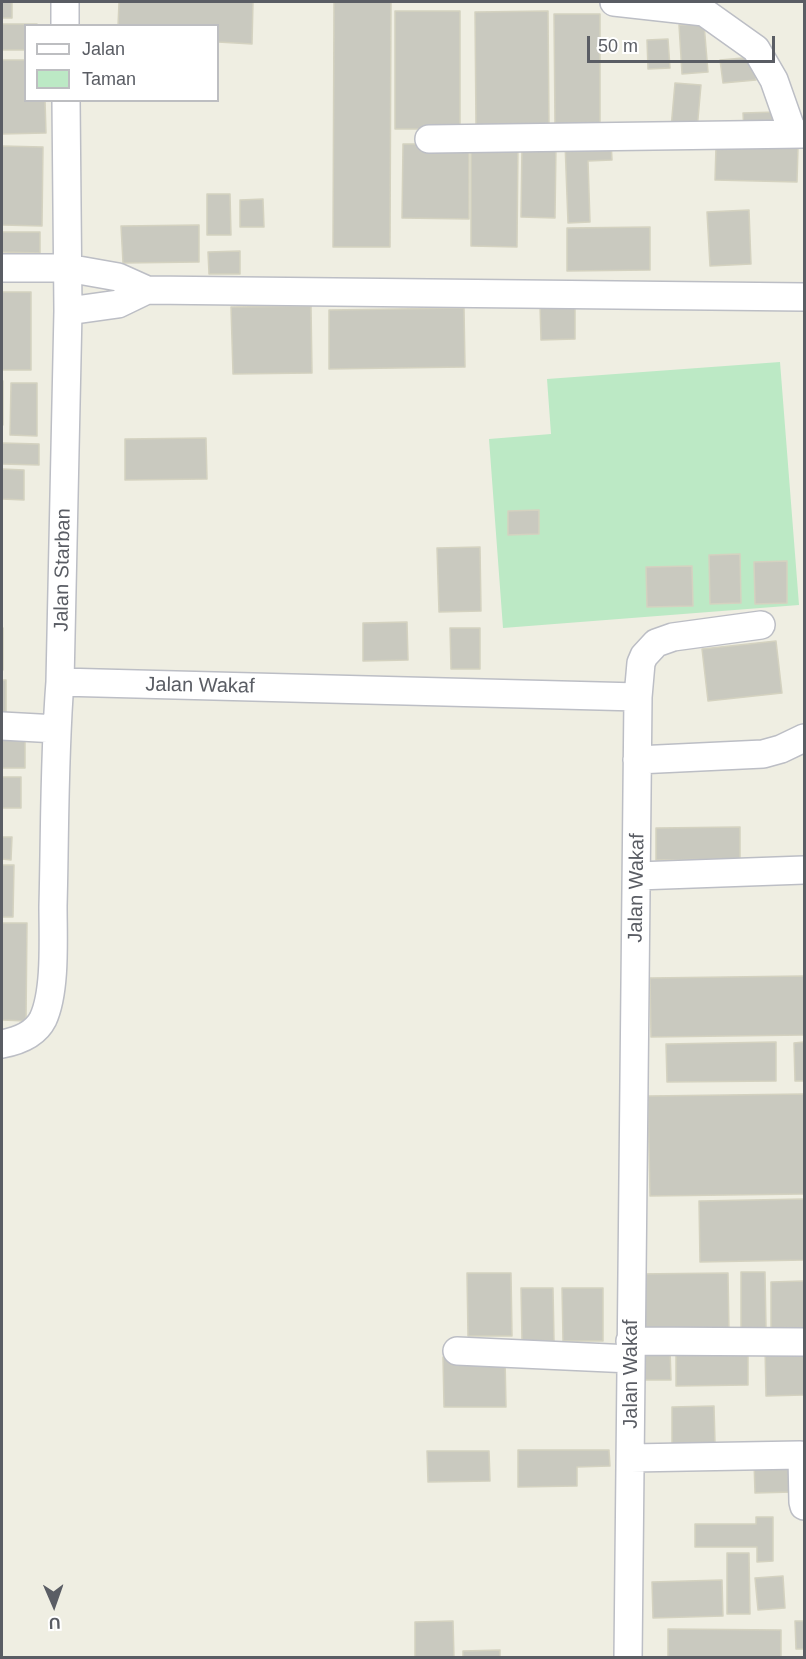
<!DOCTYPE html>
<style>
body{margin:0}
#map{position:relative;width:806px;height:1659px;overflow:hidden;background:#efeee2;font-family:Helvetica,sans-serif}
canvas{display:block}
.frame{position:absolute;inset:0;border:3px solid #5a5d64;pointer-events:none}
.legend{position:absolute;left:24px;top:24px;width:195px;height:78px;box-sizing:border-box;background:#fff;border:2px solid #bdbec1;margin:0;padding:8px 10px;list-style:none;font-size:18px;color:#5a5d64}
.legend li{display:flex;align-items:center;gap:12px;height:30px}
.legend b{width:30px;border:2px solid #bdbec1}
.north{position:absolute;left:24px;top:1575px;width:60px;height:60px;-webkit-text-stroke:4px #fff;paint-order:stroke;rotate:178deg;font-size:16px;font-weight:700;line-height:24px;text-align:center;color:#5a5d64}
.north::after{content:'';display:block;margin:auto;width:21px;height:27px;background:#5a5d64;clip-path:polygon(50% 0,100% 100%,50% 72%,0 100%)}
.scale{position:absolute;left:587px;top:36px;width:188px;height:27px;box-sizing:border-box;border:3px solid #5a5d64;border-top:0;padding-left:8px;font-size:18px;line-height:21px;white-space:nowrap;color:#5a5d64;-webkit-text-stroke:4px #fff;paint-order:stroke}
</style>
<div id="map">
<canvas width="806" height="1659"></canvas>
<div class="frame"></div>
<ul class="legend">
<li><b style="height:8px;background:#fff"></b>Jalan</li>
<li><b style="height:16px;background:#bce9c5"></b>Taman</li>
</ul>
<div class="north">U</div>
<div class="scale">50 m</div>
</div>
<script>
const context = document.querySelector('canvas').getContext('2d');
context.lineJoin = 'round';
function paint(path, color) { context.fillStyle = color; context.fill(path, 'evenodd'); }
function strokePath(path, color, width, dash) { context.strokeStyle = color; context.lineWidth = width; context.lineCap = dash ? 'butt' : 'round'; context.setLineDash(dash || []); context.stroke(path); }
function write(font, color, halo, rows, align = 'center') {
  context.font = font + ' Helvetica,sans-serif'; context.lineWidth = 5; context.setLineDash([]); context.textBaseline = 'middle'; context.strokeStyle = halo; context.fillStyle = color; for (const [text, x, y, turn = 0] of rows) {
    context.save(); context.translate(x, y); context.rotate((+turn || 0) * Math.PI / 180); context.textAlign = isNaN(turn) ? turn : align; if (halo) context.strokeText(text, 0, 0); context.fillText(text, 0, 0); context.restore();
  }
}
paint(new Path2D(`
 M 780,362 L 799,605 L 503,628 L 489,439 L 551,434 L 547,379 Z`), '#bce9c5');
const building = new Path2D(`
 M 2,2 L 12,2 L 12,18 L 2,18 Z
 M 119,2 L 253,2 L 252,44 L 218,42 L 218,26 L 118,26 Z
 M 334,2 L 391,2 L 390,247 L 333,247 Z
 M 395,11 L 460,11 L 460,129 L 395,129 Z
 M 548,11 L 549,127 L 476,128 L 475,12 Z
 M 554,14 L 600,14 L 600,126 L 555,126 Z
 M 2,24 L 37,24 L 37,26 L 26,26 L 26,50 L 2,50 Z
 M 704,24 L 708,72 L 682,74 L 679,25 Z
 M 668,39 L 670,68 L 648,69 L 647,40 Z
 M 754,57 L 756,80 L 723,83 L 720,60 Z
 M 2,60 L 26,60 L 26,100 L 45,100 L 46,133 L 2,134 Z
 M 675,83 L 701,85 L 697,130 L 671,128 Z
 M 776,112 L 777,131 L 744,132 L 743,113 Z
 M 611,141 L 612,160 L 588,161 L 590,222 L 568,223 L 565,143 Z
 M 403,144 L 469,144 L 469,219 L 402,218 Z
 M 471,144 L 518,144 L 517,247 L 471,246 Z
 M 522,145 L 556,145 L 555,218 L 521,217 Z
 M 2,146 L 43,147 L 42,226 L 2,225 Z
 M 716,146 L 798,148 L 797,182 L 715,180 Z
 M 207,194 L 230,194 L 231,235 L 207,235 Z
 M 263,199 L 264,227 L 240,227 L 240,200 Z
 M 749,210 L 751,264 L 710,266 L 707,212 Z
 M 199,225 L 199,262 L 123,263 L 121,226 Z
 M 650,227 L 650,270 L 567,271 L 567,228 Z
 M 2,232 L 40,232 L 40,253 L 2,252 Z
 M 240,251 L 240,274 L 209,274 L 208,252 Z
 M 2,292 L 31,292 L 31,370 L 2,370 Z
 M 575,304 L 575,339 L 541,340 L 540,305 Z
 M 311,306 L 312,373 L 233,374 L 231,307 Z
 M 464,308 L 465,367 L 329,369 L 329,310 Z
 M 2,380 L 3,381 L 3,425 L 2,425 Z
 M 11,383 L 37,383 L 37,436 L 10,435 Z
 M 206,438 L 207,479 L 125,480 L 125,439 Z
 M 2,443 L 39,444 L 39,465 L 2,464 Z
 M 2,469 L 24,470 L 24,500 L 2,499 Z
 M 539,510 L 539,534 L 508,535 L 508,511 Z
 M 480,547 L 481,611 L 439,612 L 437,548 Z
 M 740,554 L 741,603 L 710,604 L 709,555 Z
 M 787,561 L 787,603 L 755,604 L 754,562 Z
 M 692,566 L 693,606 L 647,607 L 646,567 Z
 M 407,622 L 408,660 L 363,661 L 363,623 Z
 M 2,628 L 3,628 L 3,670 L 2,670 Z
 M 450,628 L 480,628 L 480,669 L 451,669 Z
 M 776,641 L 782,693 L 708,701 L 702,649 Z
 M 2,680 L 6,680 L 6,713 L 2,713 Z
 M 2,734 L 25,734 L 25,768 L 2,768 Z
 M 2,777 L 21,777 L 21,808 L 2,808 Z
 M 740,827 L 740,859 L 656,860 L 656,828 Z
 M 2,837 L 12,837 L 11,860 L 2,859 Z
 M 2,865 L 14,865 L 13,917 L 2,917 Z
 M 2,923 L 27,923 L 26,1021 L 2,1020 Z
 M 804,976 L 804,1035 L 651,1037 L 650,978 Z
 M 776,1042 L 776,1081 L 667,1082 L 666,1044 Z
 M 804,1042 L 804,1081 L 795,1081 L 794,1043 Z
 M 804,1094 L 804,1194 L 650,1196 L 648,1096 Z
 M 804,1199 L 804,1260 L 700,1262 L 699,1201 Z
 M 741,1272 L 765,1272 L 766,1328 L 741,1328 Z
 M 467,1273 L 511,1273 L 512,1336 L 468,1336 Z
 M 728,1273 L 729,1332 L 635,1333 L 635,1274 Z
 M 804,1281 L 804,1329 L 771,1329 L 771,1282 Z
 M 521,1288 L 553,1288 L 554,1341 L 522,1341 Z
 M 562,1288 L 603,1288 L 603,1341 L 563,1341 Z
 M 748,1347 L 748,1385 L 676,1386 L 676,1348 Z
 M 765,1347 L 804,1347 L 804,1395 L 766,1396 Z
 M 643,1349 L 670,1349 L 671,1380 L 644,1380 Z
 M 443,1357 L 505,1357 L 506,1407 L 444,1407 Z
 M 714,1406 L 715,1443 L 672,1444 L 672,1407 Z
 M 518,1450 L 609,1450 L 610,1466 L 577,1467 L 577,1486 L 518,1487 Z
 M 427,1451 L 489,1451 L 490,1481 L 428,1482 Z
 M 791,1461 L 793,1492 L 755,1493 L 754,1462 Z
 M 756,1517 L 773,1517 L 773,1561 L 757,1562 L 757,1547 L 695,1547 L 695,1524 L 756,1524 Z
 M 727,1553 L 749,1553 L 750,1614 L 727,1614 Z
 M 783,1576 L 785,1608 L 758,1610 L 755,1578 Z
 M 722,1580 L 723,1616 L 653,1618 L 652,1582 Z
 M 453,1621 L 454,1658 L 415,1658 L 415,1622 Z
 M 795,1621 L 804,1621 L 804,1649 L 796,1649 Z
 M 668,1629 L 781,1630 L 781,1658 L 668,1658 Z
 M 500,1650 L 500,1658 L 463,1658 L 463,1651 Z`);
paint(building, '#c9c9bf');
strokePath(building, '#d4d2c0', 1.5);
const minor = new Path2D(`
 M 65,2 L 65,26
 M 614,2 L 704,12 L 756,49 L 774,80 L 793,134
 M 429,139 L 804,134
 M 2,268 L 67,268 L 118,277 L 147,290 L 118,304 L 68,311
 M 147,290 L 804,297
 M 60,682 L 638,697 L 628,1658
 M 638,697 L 641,663 L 644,656 L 656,643 L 673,637 L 761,625
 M 2,726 L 57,729
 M 637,760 L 763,754 L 781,749 L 804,738
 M 637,876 L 804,870
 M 2,1044 C 18,1041 35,1035 43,1019 C 56,991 53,938 53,906 C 55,831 54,757 60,682 L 68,311 L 66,100
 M 630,1341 L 804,1342
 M 457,1351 L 631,1359
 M 631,1458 L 800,1455 L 802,1458 L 803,1502 L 804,1506`);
strokePath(minor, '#bcbec5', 30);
strokePath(minor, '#fff', 27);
write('20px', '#5a5d64', '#fff', [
 ["Jalan Starban",63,570,-89],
 ["Jalan Wakaf",200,686,1],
 ["Jalan Wakaf",637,888,-89],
 ["Jalan Wakaf",631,1374,-90]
]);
</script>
